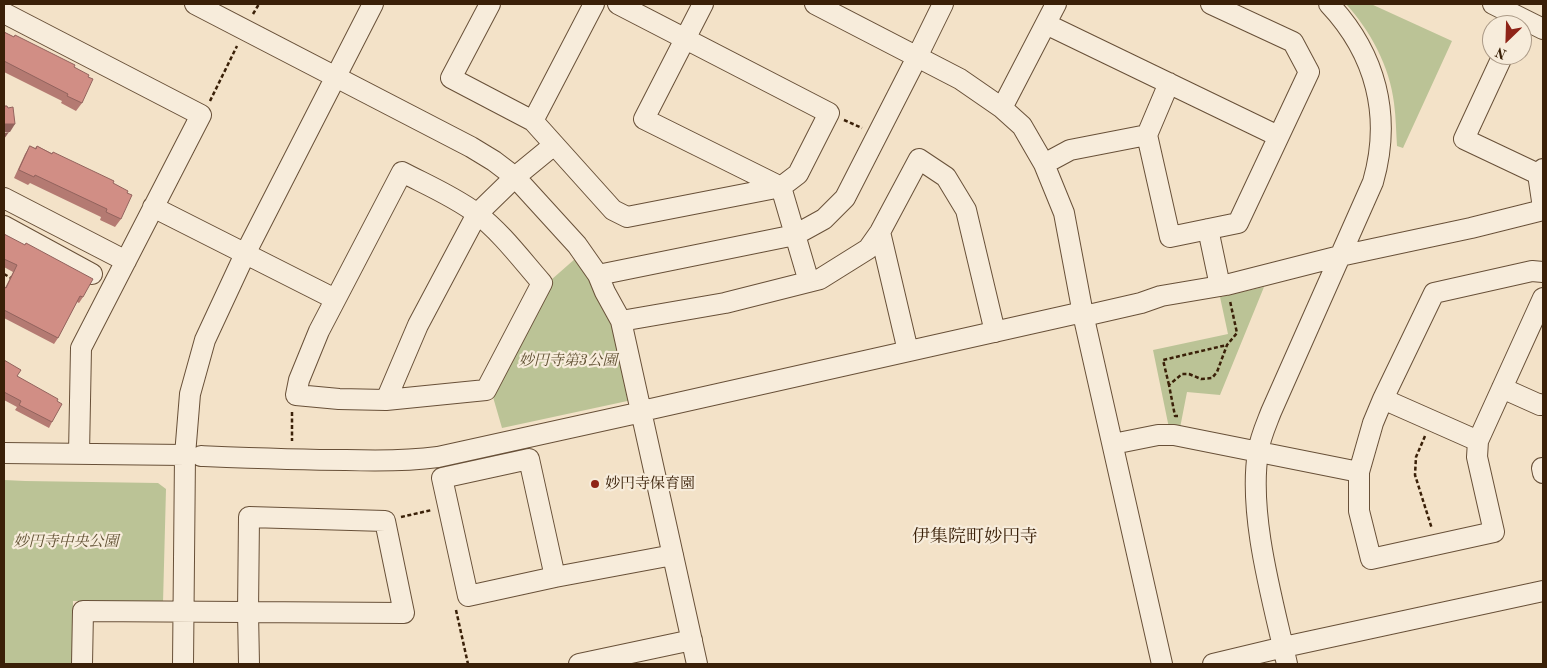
<!DOCTYPE html>
<meta charset="utf-8">
<style>
body{margin:0}
#map{position:relative;width:1547px;height:668px;overflow:hidden;background:#f3e2c8;font-family:"Old Standard TT",serif}
canvas{display:block}
.frame{position:absolute;inset:0;border:5px solid #3a2008;pointer-events:none}
.north{position:absolute;left:1482px;top:15px;width:50px;height:50px;box-sizing:border-box;background:#f7ecdb;border:1px solid #ab9a87;border-radius:50%;rotate:204deg;font-size:14px;font-weight:700;line-height:20px;text-align:center;color:#3a2008}
.north::after{content:'';display:block;margin:auto;width:18px;height:22px;background:#8f2418;clip-path:polygon(50% 0,100% 100%,50% 72%,0 100%)}
</style>
<div id="map">
<canvas width="1547" height="668"></canvas>
<div class="frame"></div>
<div class="north">N</div>
</div>
<script>
const context = document.querySelector('canvas').getContext('2d');
context.lineJoin = 'round';
function paint(path, color) { context.fillStyle = color; context.fill(path, 'evenodd'); }
function strokePath(path, color, width, dash) { context.strokeStyle = color; context.lineWidth = width; context.lineCap = dash ? 'butt' : 'round'; context.setLineDash(dash || []); context.stroke(path); }
function write(font, color, halo, rows, align = 'center') {
  context.font = font + ' "Old Standard TT","Noto Serif JP",serif'; context.lineWidth = 4.5; context.setLineDash([]); context.textBaseline = 'middle'; context.strokeStyle = halo; context.fillStyle = color; for (const [text, x, y, turn = 0] of rows) {
    context.save(); context.translate(x, y); context.rotate((+turn || 0) * Math.PI / 180); context.textAlign = isNaN(turn) ? turn : align; if (halo) context.strokeText(text, 0, 0); context.fillText(text, 0, 0); context.restore();
  }
}
paint(new Path2D(`
 M 1346,4 L 1371,4 L 1452,41 L 1403,148 L 1397,146 C 1396,132 1396,117 1394,103 C 1390,67 1370,30 1346,4 Z
 M 576,258 L 594,284 L 612,324 L 632,400 L 502,428 L 493,397 L 551,280 Z
 M 1264,287 L 1220,395 L 1187,392 L 1180,428 L 1169,428 L 1153,350 L 1228,334 L 1220,297 Z
 M 4,480 L 25,481 L 158,483 L 166,489 L 163,603 L 73,601 L 73,664 L 4,664 Z`), '#bbc396');
const minor = new Path2D(`
 M 195,4 L 471,147 L 494,161 L 515,177 L 577,245 L 598,275 L 605,292 L 621,321 L 697,664
 M 490,4 L 451,78 L 533,121 L 613,210 L 627,217 L 781,187 L 798,174 L 829,113 L 618,4
 M 703,4 L 644,119 L 781,187 L 809,282
 M 815,4 L 960,79 L 1002,108 L 1022,126 L 1044,164 L 1064,213 L 1083,314 L 1162,664
 M 1493,4 L 1543,29
 M 4,13 L 201,115 L 81,348 L 79,454
 M 1046,24 L 1278,136
 M 1503,55 L 1464,139 L 1538,174
 M 917,57 L 943,4
 M 1002,108 L 1056,4
 M 533,121 L 594,4
 M 1147,135 L 1169,83
 M 1044,164 L 1070,150 L 1147,135 L 1170,237 L 1238,223 L 1309,72 L 1293,42 L 1211,4
 M 1543,169 L 1538,174 L 1543,208
 M 402,172 C 427,185 453,196 476,213 C 501,232 521,259 542,283 L 486,390 L 386,400 L 339,399 L 296,395 L 299,380 L 319,331 Z
 M 4,198 L 126,261
 M 153,207 L 335,299
 M 4,226 L 92,274
 M 1208,229 L 1220,286
 M 880,232 L 908,351
 M 598,275 L 795,235 L 824,219 L 845,198 L 913,65
 M 621,321 L 725,303 L 820,279 L 868,249 L 880,232 L 919,159 L 946,177 L 966,210 L 995,332
 M 1502,388 L 1540,405 L 1543,404
 M 1383,399 L 1434,293 L 1532,271 L 1543,272
 M 386,400 L 418,325 L 477,214 L 515,177 L 554,145
 M 642,411 L 1074,314 L 1093,314 L 1141,303 L 1161,296 L 1226,285 L 1340,256 L 1471,228 L 1543,210
 M 1113,444 L 1158,435 L 1174,435 L 1359,472 L 1373,423 L 1383,399 L 1478,441 L 1543,298
 M 4,453 L 185,455
 M 201,456 C 250,458 298,460 346,460 C 377,461 408,461 438,457 L 642,412
 M 1543,468 L 1542,468 L 1543,473
 M 1359,472 L 1359,511 L 1371,559 L 1494,532 L 1477,457 L 1478,441
 M 555,577 L 529,459 L 442,478 L 468,596 L 555,577 L 673,555
 M 82,664 L 83,611 C 190,611 297,613 404,613 L 385,521 L 249,517 L 248,612 L 249,664
 M 183,664 L 185,455 L 190,394 L 205,340 L 245,254 L 373,4
 M 579,664 L 692,640
 M 1213,664 L 1284,647 L 1543,591
 M 1287,664 C 1273,601 1248,516 1258,452 C 1260,438 1266,425 1271,412 L 1373,182 C 1392,116 1376,54 1329,4`);
strokePath(minor, '#685038', 22);
strokePath(new Path2D(`
 M 253,14 L 259,4
 M 210,101 L 237,46
 M 844,120 L 862,128
 M 4,274 L 11,278
 M 1169,385 L 1163,360 L 1227,345
 M 292,412 L 292,441
 M 1178,416 L 1175,416 L 1169,385 L 1182,374 L 1189,374 L 1201,379 L 1212,378 L 1217,372 L 1227,345 L 1237,333 L 1230,301
 M 1425,436 L 1416,457 L 1415,475 L 1432,529
 M 401,517 L 432,510
 M 456,610 L 468,664`), '#3a2008', 2.5, [4, 2.5]);
strokePath(minor, '#f7ecdb', 20);
paint(new Path2D(`
 M 4,32 L 74,67 L 88,77 L 82,103 L 76,111 L 61,103 L 62,101 L 4,72 Z
 M 30,146 L 35,148 L 37,146 L 113,183 L 121,219 L 115,227 L 100,220 L 101,217 L 30,183 L 28,185 L 14,178 L 25,154 Z
 M 4,234 L 83,297 L 79,303 L 77,302 L 58,338 L 54,344 L 4,318 L 4,287 L 5,288 L 13,272 L 4,267 Z
 M 4,360 L 17,376 L 57,401 L 52,422 L 49,428 L 15,410 L 17,407 L 4,400 Z`), '#b47a72');
paint(new Path2D(`
 M 4,124 L 15,124 L 10,132 L 4,132 Z
 M 9,132 L 4,139 L 4,133 Z`), '#92635d');
const building = new Path2D(`
 M 4,32 L 14,37 L 15,35 L 75,65 L 74,67 L 89,75 L 88,77 L 93,79 L 82,103 L 67,96 L 68,94 L 4,61 Z
 M 4,106 L 7,106 L 8,108 L 13,107 L 15,124 L 4,124 Z
 M 30,146 L 36,149 L 37,146 L 52,154 L 53,152 L 114,181 L 113,183 L 128,191 L 127,193 L 132,195 L 121,219 L 106,212 L 107,209 L 35,175 L 34,177 L 19,170 Z
 M 4,234 L 25,245 L 26,243 L 93,279 L 83,297 L 80,296 L 58,338 L 4,310 L 4,287 L 6,288 L 17,265 L 4,259 Z
 M 4,360 L 21,370 L 17,376 L 58,399 L 57,401 L 62,404 L 52,422 L 19,405 L 21,401 L 4,392 Z`);
paint(building, '#d18e85');
strokePath(building, '#92635d', 1);
for (const [x, y, r, color] of [
 [595,484,5,"#8f2418"]
]) { const dot = new Path2D(); dot.arc(x, y, r, 0, 2 * Math.PI); context.fillStyle = color; context.fill(dot); strokePath(dot, '#f7ecdb', 2); }
write('italic 15px', '#615133', '#f7ecdb', [
 ["妙円寺第3公園",568,361],
 ["妙円寺中央公園",66,542]
]);
write('15px', '#3a2008', '#f7ecdb', [
 ["妙円寺保育園",605,484]
], 'left');
write('18px', '#3a2008', '#f7ecdb', [
 ["伊集院町妙円寺",975,537]
]);
</script>
